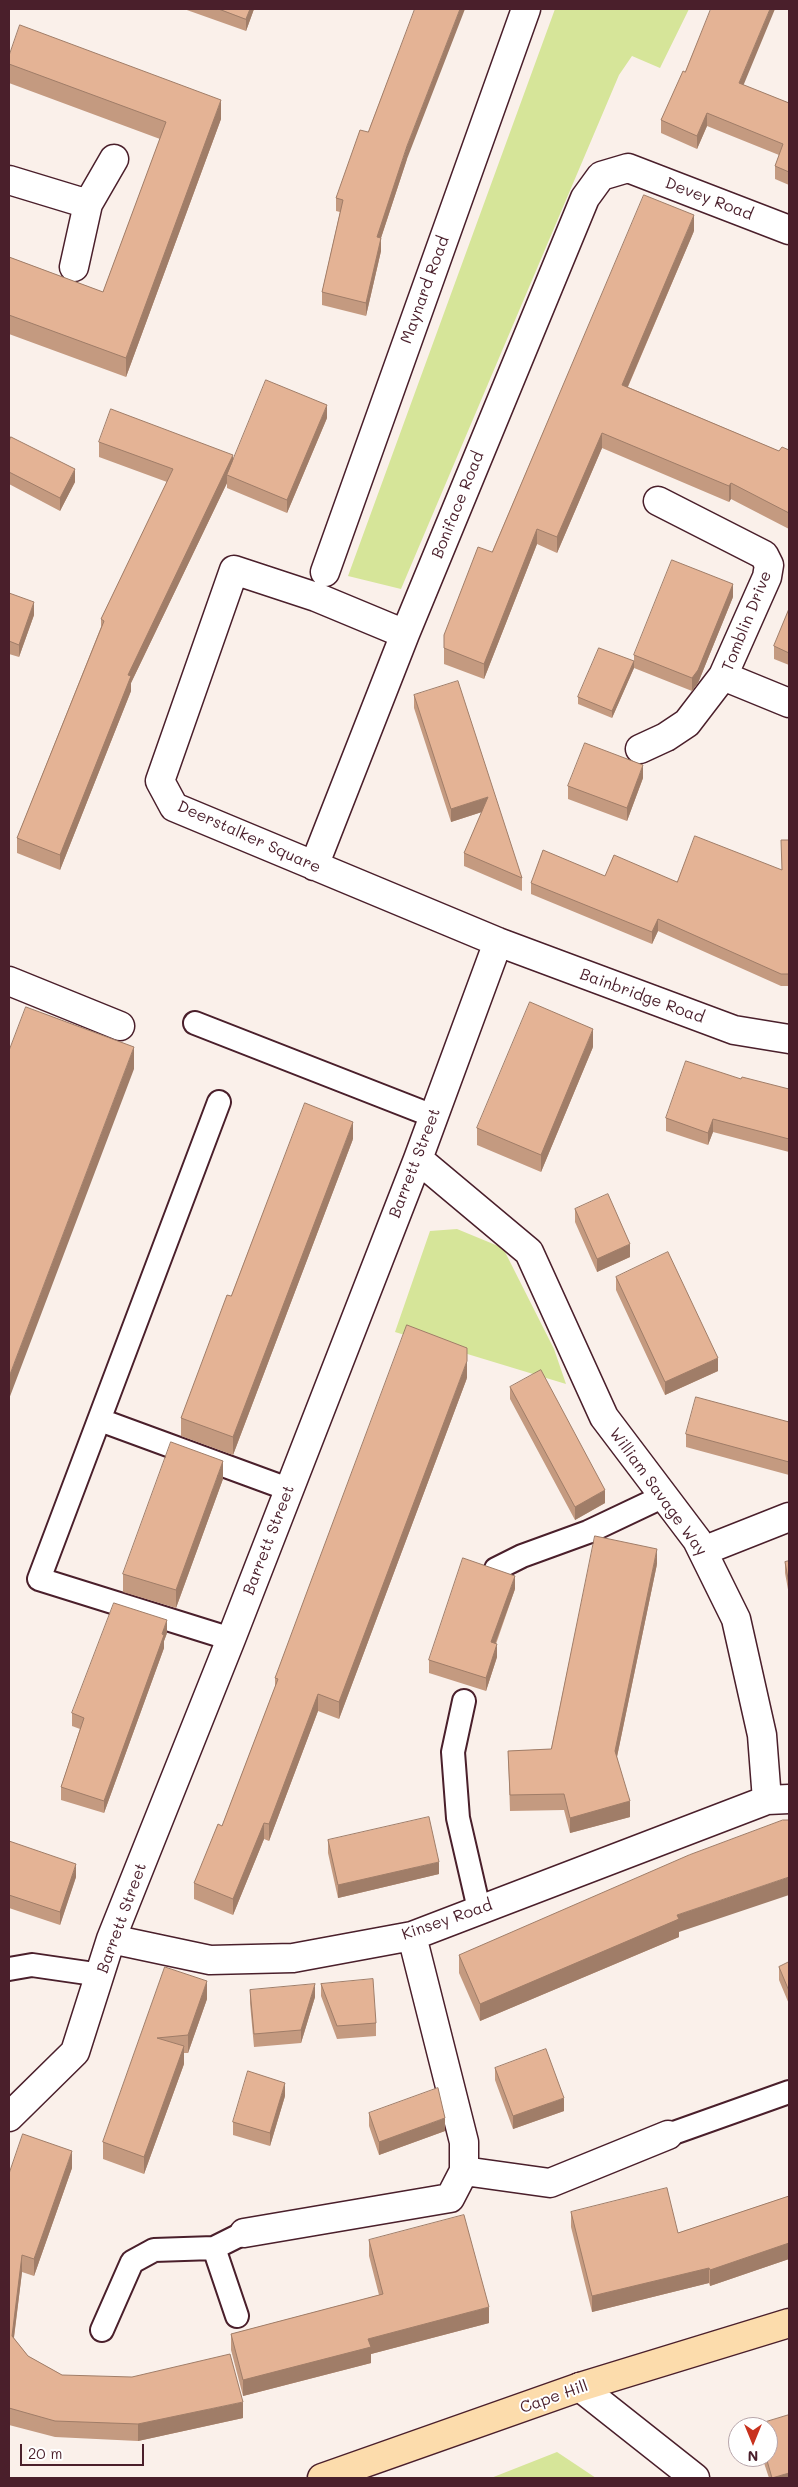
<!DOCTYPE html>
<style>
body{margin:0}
#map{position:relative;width:798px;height:2487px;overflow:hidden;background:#faf0ea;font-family:Mali,sans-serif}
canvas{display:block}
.frame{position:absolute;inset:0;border:10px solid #4a1f2b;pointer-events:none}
.north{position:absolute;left:728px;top:2417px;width:50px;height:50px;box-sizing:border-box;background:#fff;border:1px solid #b7a5aa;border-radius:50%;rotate:180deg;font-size:14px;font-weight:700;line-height:20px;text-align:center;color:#4a1f2b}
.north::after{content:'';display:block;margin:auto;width:18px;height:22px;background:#c8321e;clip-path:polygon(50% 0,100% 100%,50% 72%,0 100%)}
.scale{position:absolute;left:20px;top:2444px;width:124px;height:22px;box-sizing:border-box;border:2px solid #4a1f2b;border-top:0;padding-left:6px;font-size:15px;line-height:18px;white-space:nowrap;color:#4a1f2b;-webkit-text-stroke:4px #fff;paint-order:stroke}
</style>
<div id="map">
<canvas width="798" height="2487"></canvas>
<div class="frame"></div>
<div class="north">N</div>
<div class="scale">20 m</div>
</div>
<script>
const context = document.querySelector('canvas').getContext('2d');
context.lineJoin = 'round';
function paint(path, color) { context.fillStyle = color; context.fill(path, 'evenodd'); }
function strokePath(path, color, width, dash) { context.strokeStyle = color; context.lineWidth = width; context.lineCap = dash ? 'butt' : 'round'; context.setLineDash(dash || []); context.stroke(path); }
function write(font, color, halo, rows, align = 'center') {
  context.font = font + ' Mali,sans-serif'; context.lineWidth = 4; context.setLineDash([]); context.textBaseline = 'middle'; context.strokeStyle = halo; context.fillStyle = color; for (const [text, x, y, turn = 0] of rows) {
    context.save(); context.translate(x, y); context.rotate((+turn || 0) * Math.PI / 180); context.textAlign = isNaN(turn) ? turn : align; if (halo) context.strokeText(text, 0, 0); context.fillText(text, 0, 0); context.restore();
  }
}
paint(new Path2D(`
 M 555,9 L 689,9 L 660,68 L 632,56 L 619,75 L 401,589 L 348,576 Z
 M 457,1229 L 503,1248 L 554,1349 L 566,1384 L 395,1332 L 430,1231 Z
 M 557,2452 L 596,2478 L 491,2478 Z`), '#d6e599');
const service = new Path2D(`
 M 195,1023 L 433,1116
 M 219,1102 L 39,1579 L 231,1639
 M 100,1420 L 288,1489
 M 496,1569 L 522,1556 L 588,1532 L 664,1496
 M 464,1701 L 453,1752 L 458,1818 L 479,1909
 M 9,1969 L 32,1965 L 101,1975
 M 668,2135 L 789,2092
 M 214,2248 L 237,2316
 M 102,2330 L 132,2262 L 154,2250 L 214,2248 L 244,2233`);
const minor = new Path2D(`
 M 9,180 L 88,204 L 114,159
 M 74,267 L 88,204
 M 658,501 L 764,555 L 769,565 L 767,577 L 723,676 L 789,703
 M 325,572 L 526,9
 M 405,634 L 316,597 L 234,570 L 160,781 L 174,807 L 498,942 L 734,1030 L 789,1039
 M 640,749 L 666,737 L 687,723 L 723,676
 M 314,866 L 405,634 L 585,198 L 601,176 L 628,168 L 789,230
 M 9,981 L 120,1026
 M 418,1159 L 529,1252 L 604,1417 L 697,1540 L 736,1619 L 762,1735 L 767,1800
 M 703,1551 L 789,1517
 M 111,1939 L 210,1960 L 293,1958 L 412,1936 L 767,1800 L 789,1799
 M 9,2117 L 75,2052 L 111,1939 L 231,1639 L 418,1159 L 498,942
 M 464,2171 L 550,2183 L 668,2135
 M 244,2233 L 450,2198 L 464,2171 L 464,2142 L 412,1936
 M 580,2387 L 695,2478`);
const primary = new Path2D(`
 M 322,2478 L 580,2387 L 789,2323`);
strokePath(service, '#4a1f2b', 26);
strokePath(minor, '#4a1f2b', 31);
strokePath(primary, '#4a1f2b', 31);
strokePath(service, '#fff', 22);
strokePath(minor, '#fff', 28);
strokePath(primary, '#fcdcac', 28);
paint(new Path2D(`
 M 184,9 L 254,9 L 246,31 Z
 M 9,56 L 221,119 L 126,377 L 9,334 L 9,257 L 103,292 L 160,139 L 9,83 Z
 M 685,72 L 743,85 L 789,103 L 789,185 L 775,179 L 775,166 L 779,155 L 707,126 L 697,149 L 661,133 L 661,120 Z
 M 407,159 L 381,238 L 381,251 L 366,316 L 322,305 L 322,292 L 340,212 L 336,211 L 336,198 Z
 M 694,231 L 628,387 L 779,451 L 789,450 L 789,529 L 731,499 L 729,502 L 602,448 L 557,553 L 537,544 L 484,679 L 444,664 L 444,635 L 492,552 Z
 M 327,418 L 287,513 L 227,488 L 227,483 L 131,683 L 131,691 L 60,870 L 17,853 L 17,838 L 101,627 L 101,619 L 167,482 L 99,457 L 99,442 L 233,459 Z
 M 9,442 L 75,482 L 60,511 L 9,484 Z
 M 9,593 L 34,615 L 19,657 L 9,654 Z
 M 733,597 L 698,683 L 692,691 L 634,668 L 612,718 L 578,704 L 578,697 L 634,661 L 634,655 Z
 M 789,609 L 789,665 L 774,659 L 774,646 Z
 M 414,695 L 522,878 L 522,891 L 464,866 L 464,853 L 482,812 L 451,822 L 414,708 Z
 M 643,778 L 627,821 L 568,799 L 568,786 Z
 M 789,840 L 789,986 L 781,986 L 658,931 L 652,944 L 531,894 L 531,883 L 605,876 L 677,882 L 782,870 Z
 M 593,1047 L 541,1172 L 477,1145 L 477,1128 Z
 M 741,1079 L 789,1089 L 789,1152 L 713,1132 L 708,1145 L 666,1131 L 666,1118 Z
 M 353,1139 L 233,1455 L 181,1436 L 181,1418 L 231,1296 Z
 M 575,1209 L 630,1257 L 597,1272 L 575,1222 Z
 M 616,1277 L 718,1371 L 665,1395 L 616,1290 Z
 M 467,1378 L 339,1719 L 318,1711 L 269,1841 L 264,1839 L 233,1915 L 194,1899 L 194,1883 L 222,1826 L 275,1687 L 275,1678 Z
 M 510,1387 L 605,1503 L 575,1520 L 510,1399 Z
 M 789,1422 L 789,1475 L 686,1447 L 686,1434 Z
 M 223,1479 L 176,1608 L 123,1592 L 123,1574 Z
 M 789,1561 L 789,1595 L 785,1573 L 785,1562 Z
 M 657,1564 L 617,1757 L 630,1817 L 570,1833 L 564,1810 L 510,1811 L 508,1751 L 551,1749 Z
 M 515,1589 L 496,1644 L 497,1657 L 486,1691 L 429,1673 L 429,1660 Z
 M 167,1633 L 164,1641 L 164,1648 L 104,1813 L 61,1800 L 61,1787 L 80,1729 L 72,1726 L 72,1713 Z
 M 328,1840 L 439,1874 L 338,1898 L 328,1853 Z
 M 9,1841 L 76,1877 L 60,1925 L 9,1908 Z
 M 679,1932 L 679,1937 L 480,2021 L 459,1973 L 459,1955 Z
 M 789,1962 L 789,2004 L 779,1980 L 779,1967 Z
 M 165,1967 L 207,1999 L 188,2053 L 184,2053 L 184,2064 L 144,2174 L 103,2159 L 103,2142 Z
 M 321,1984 L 376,2023 L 376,2036 L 337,2039 L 321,1996 Z
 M 250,1990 L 315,1997 L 301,2043 L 254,2047 L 250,2003 Z
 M 495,2068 L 564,2111 L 513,2129 L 495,2080 Z
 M 285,2096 L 270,2146 L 233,2135 L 233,2122 Z
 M 369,2113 L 445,2131 L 379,2155 L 369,2126 Z
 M 72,2168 L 34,2276 L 22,2272 L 14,2338 L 28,2356 L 62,2375 L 243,2418 L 138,2441 L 55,2437 L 9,2425 L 9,2174 Z
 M 789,2196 L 789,2259 L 710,2286 L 709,2283 L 592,2312 L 571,2227 L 571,2212 L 678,2233 Z
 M 369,2240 L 489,2323 L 371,2354 L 371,2363 L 243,2396 L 231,2350 L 231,2334 L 379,2295 L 369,2256 Z
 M 789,2415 L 789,2478 L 769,2478 L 762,2457 L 768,2457 L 768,2427 L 756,2427 L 756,2425 Z`), '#c49a80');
paint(new Path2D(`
 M 250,9 L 254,9 L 246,31 L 246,19 Z
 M 460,9 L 465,9 L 407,159 L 377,250 L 377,237 L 407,146 Z
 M 770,9 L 775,9 L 739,96 L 739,83 Z
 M 221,100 L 221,119 L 126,377 L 126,358 Z
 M 707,113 L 707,126 L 697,149 L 697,136 Z
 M 694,215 L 694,231 L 622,400 L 622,385 Z
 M 381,238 L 381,251 L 366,316 L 366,303 Z
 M 327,405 L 327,418 L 287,513 L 287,500 Z
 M 602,433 L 602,448 L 557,553 L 557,537 Z
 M 233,455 L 233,470 L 227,475 L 227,483 L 131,683 L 131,691 L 60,870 L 60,855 L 128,675 Z
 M 75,469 L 75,482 L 60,511 L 60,498 Z
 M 731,483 L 731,499 L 729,502 L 729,486 Z
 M 537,529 L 537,544 L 484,679 L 484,664 Z
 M 733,584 L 733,597 L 698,683 L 692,691 L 692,678 Z
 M 34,602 L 34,615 L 19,657 L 19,645 Z
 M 634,661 L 634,668 L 612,718 L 612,711 Z
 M 643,765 L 643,778 L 627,821 L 627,808 Z
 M 488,797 L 488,810 L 451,822 L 451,809 Z
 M 658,919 L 658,931 L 652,944 L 652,932 Z
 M 593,1029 L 593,1047 L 541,1172 L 541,1155 Z
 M 134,1047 L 134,1069 L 9,1399 L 9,1377 Z
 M 713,1119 L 713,1132 L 708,1145 L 708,1133 Z
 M 353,1122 L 353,1139 L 233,1455 L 233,1437 Z
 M 630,1244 L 630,1257 L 597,1272 L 597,1259 Z
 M 718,1358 L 718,1371 L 665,1395 L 665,1382 Z
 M 467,1361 L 467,1378 L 339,1719 L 339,1702 Z
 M 223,1461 L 223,1479 L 176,1608 L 176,1590 Z
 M 605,1490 L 605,1503 L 575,1520 L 575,1507 Z
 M 657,1549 L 657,1564 L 615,1766 L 615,1751 Z
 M 515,1576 L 515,1589 L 491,1655 L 491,1642 Z
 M 167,1620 L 167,1633 L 164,1641 L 164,1648 L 104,1813 L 104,1801 Z
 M 497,1644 L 497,1657 L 486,1691 L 486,1678 Z
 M 318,1694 L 318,1711 L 269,1841 L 269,1824 Z
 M 630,1801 L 630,1817 L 570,1833 L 570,1818 Z
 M 264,1823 L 264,1839 L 233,1915 L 233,1899 Z
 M 439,1862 L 439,1874 L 338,1898 L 338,1885 Z
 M 76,1864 L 76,1877 L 60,1925 L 60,1912 Z
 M 789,1877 L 789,1895 L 679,1932 L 679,1937 L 480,2021 L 480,2004 L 677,1915 Z
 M 207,1981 L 207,1999 L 188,2053 L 188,2035 Z
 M 315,1984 L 315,1997 L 301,2043 L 301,2030 Z
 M 184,2046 L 184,2064 L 144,2174 L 144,2157 Z
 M 285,2083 L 285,2096 L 270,2146 L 270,2133 Z
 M 564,2098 L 564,2111 L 513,2129 L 513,2116 Z
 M 445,2118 L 445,2131 L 379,2155 L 379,2142 Z
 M 72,2151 L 72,2168 L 34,2276 L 34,2259 Z
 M 789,2243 L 789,2259 L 710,2286 L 710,2270 Z
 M 22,2255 L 22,2272 L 12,2352 L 12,2336 Z
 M 709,2268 L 709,2283 L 592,2312 L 592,2296 Z
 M 489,2307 L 489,2323 L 371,2354 L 371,2363 L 243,2396 L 243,2380 L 368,2339 Z
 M 243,2402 L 243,2418 L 138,2441 L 138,2424 Z
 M 789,2473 L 789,2478 L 772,2478 Z`), '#a07d68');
const building = new Path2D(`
 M 219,9 L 250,9 L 246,19 Z
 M 415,9 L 460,9 L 407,146 L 377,237 L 381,238 L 366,303 L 322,292 L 343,200 L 336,198 L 360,130 L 368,132 Z
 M 711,9 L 770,9 L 739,83 L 789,103 L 789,172 L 775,166 L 783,144 L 707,113 L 697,136 L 661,120 L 683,71 L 685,72 Z
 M 20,25 L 221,100 L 126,358 L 9,315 L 9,257 L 103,292 L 166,122 L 9,64 L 9,56 Z
 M 644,195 L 694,215 L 622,385 L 779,451 L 782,447 L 789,450 L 789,513 L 731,483 L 729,486 L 602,433 L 557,537 L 537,529 L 484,664 L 444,648 L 444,635 L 478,547 L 492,552 Z
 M 266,380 L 327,405 L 287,500 L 227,475 Z
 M 111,409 L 233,455 L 128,675 L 131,676 L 60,855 L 17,838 L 104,621 L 101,619 L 173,469 L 99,442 Z
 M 11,437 L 75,469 L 60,498 L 9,472 L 9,442 Z
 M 672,560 L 733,584 L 698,670 L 692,678 L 634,655 Z
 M 9,593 L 34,602 L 19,645 L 9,641 Z
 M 789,609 L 789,653 L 774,646 Z
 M 599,648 L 634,661 L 612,711 L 578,697 Z
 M 458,681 L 522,878 L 464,853 L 488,797 L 451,809 L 414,695 Z
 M 585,743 L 643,765 L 627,808 L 568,786 Z
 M 695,836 L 782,870 L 781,840 L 789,840 L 789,974 L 781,974 L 658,919 L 652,932 L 531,883 L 543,850 L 605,876 L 614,855 L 677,882 Z
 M 530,1002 L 593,1029 L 541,1155 L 477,1128 Z
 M 26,1007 L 134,1047 L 9,1377 L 9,1051 Z
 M 686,1061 L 741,1079 L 742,1077 L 789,1089 L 789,1139 L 713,1119 L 708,1133 L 666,1118 Z
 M 305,1103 L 353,1122 L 233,1437 L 181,1418 L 227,1295 L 231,1296 Z
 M 608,1194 L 630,1244 L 597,1259 L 575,1209 Z
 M 668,1252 L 718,1358 L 665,1382 L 616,1277 Z
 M 407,1325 L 467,1348 L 467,1361 L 339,1702 L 318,1694 L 269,1824 L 264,1823 L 233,1899 L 194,1883 L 218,1824 L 222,1826 L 278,1679 L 275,1678 L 314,1573 Z
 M 541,1370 L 605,1490 L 575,1507 L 510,1387 Z
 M 696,1397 L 789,1422 L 789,1462 L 686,1434 Z
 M 171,1442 L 223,1461 L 176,1590 L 123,1574 Z
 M 595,1536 L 657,1549 L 615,1751 L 630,1801 L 570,1818 L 564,1794 L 510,1795 L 508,1751 L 551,1749 Z
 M 463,1558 L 515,1576 L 491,1642 L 497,1644 L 486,1678 L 429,1660 Z
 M 789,1561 L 789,1584 L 785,1562 Z
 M 114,1603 L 167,1620 L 162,1634 L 164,1635 L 104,1801 L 61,1787 L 84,1718 L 72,1713 Z
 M 429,1817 L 439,1862 L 338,1885 L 328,1840 Z
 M 783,1820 L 789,1820 L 789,1877 L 677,1915 L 679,1919 L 480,2004 L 459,1955 L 689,1855 Z
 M 9,1841 L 76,1864 L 60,1912 L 9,1895 Z
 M 789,1962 L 789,1991 L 779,1967 Z
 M 165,1967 L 207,1981 L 188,2035 L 157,2038 L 184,2046 L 144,2157 L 103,2142 Z
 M 373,1979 L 376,2023 L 337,2026 L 321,1984 Z
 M 315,1984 L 301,2030 L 254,2034 L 250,1990 Z
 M 546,2049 L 564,2098 L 513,2116 L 495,2068 Z
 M 248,2071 L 285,2083 L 270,2133 L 233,2122 Z
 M 438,2088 L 445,2118 L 379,2142 L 369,2113 Z
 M 23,2134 L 72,2151 L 34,2259 L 22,2255 L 12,2336 L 28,2356 L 62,2375 L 132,2377 L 230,2354 L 243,2402 L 138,2424 L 55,2421 L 9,2408 L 9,2174 Z
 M 667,2188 L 678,2233 L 789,2196 L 789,2243 L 710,2270 L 709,2268 L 592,2296 L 571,2212 Z
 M 464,2215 L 489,2307 L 368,2339 L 371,2347 L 243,2380 L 231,2334 L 383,2294 L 369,2240 Z
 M 789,2415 L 789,2473 L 772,2478 L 766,2457 L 768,2457 L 768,2427 L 757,2427 L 756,2425 Z`);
paint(building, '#e4b395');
strokePath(building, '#a07d68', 1);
write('16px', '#4a1f2b', '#fff', [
 ["Devey Road",709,199,21],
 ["Maynard Road",425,290,-70],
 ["Boniface Road",458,505,-68],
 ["Tomblin Drive",747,621,-68],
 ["Deerstalker Square",249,837,24],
 ["Bainbridge Road",642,996,20],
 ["Barrett Street",415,1163,-69],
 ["William Savage Way",658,1492,54],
 ["Barrett Street",269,1540,-69],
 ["Barrett Street",122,1918,-70],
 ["Kinsey Road",447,1920,-19],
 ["Cape Hill",554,2397,-19]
]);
</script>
